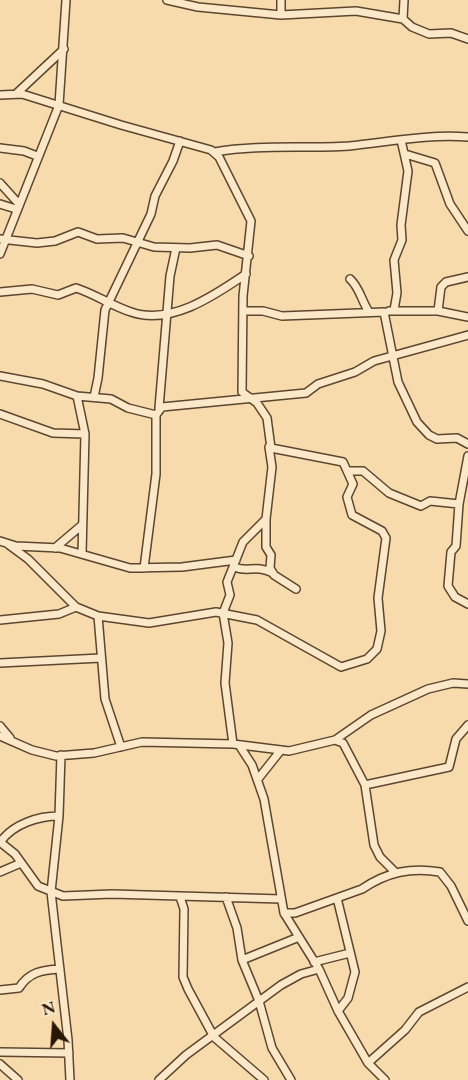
<!DOCTYPE html>
<style>
body{margin:0}
#map{position:relative;width:468px;height:1080px;overflow:hidden;background:#f8dbac;font-family:"EB Garamond",serif}
canvas{display:block}
.north{position:absolute;left:24px;top:996px;width:60px;height:60px;-webkit-text-stroke:4px #fae8c9;paint-order:stroke;rotate:343deg;font-size:16px;font-weight:700;line-height:24px;text-align:center;color:#281505}
.north::after{content:'';display:block;margin:auto;width:21px;height:27px;background:#281505;clip-path:polygon(50% 0,100% 100%,50% 72%,0 100%)}
</style>
<div id="map">
<canvas width="468" height="1080"></canvas>
<div class="north">N</div>
</div>
<script>
const context = document.querySelector('canvas').getContext('2d');
context.lineJoin = 'round';
function strokePath(path, color, width, dash) { context.strokeStyle = color; context.lineWidth = width; context.lineCap = dash ? 'butt' : 'round'; context.setLineDash(dash || []); context.stroke(path); }
const street = new Path2D(`
 M 167,0 L 198,7 L 281,15 L 356,11 L 403,19 L 412,27 L 429,34 L 451,33 L 468,39
 M 281,15 L 281,0
 M 403,19 L 404,0
 M 17,93 L 64,49
 M 0,95 L 22,94 L 121,125 L 211,150 L 219,157 L 251,221 L 243,296 L 242,392 L 257,403 L 267,418 L 271,448 L 343,462 L 353,484 L 347,497 L 352,515 L 382,531 L 386,538 L 378,598 L 381,631 L 377,649 L 367,659 L 341,667 L 257,620 L 216,612 L 149,623 L 98,616 L 76,607 L 28,559 L 9,545
 M 0,148 L 24,151 L 37,156
 M 215,152 C 258,144 305,149 349,146 C 389,142 427,134 468,137
 M 405,154 L 435,163 L 450,204 L 468,231
 M 0,183 L 18,203
 M 0,204 L 16,209
 M 0,239 L 37,243 L 55,241 L 78,232 L 97,239 L 123,238 L 154,247 L 190,248 L 217,245 L 249,256
 M 0,254 L 59,105 L 66,0
 M 350,279 C 360,288 361,300 369,312
 M 0,292 L 32,289 L 58,295 L 76,288 C 95,294 112,306 131,312 C 171,326 215,295 246,274
 M 394,310 L 397,293 L 394,260 L 402,240 L 401,225 L 408,171 L 401,140
 M 244,311 L 263,311 L 282,316 L 384,312 L 398,382 L 417,422 L 429,435 L 437,439 L 457,438 L 468,444
 M 389,311 L 438,311 L 441,287 L 446,282 L 468,277
 M 438,311 L 468,317
 M 0,376 L 43,384 L 77,396 L 111,399 L 128,408 L 156,415 L 162,407 L 306,393 L 318,384 L 355,372 L 374,361 L 468,335
 M 77,396 L 85,434 L 82,554
 M 94,397 L 98,378 L 105,310 L 151,214 L 155,196 L 173,161 L 180,141
 M 159,408 L 170,276 L 176,248
 M 0,414 L 53,433 L 85,434
 M 468,456 L 459,504 L 456,546 L 451,552 L 448,586 L 455,597 L 468,604
 M 349,471 L 363,471 L 389,493 L 421,506 L 430,501 L 459,504
 M 266,519 L 266,547 L 271,555 L 270,568 L 274,575 L 296,589
 M 0,541 L 16,546 L 60,548 L 130,568 L 182,567 L 236,560
 M 55,548 L 82,525
 M 234,567 C 248,573 255,564 273,573
 M 144,568 L 156,474 L 156,415
 M 98,616 L 105,699 L 121,747
 M 0,620 L 59,614 L 76,607
 M 0,663 L 101,658
 M 0,726 L 10,738
 M 0,736 L 32,750 L 56,756 L 94,753 L 142,742 L 233,744 L 289,751 L 335,740 L 371,715 L 428,689 L 453,683 L 468,684
 M 335,740 L 343,743 L 365,785 L 374,845 L 380,857 L 396,873
 M 233,744 L 225,683 L 228,643 L 223,613 L 230,595 L 227,582 L 243,542 L 266,519 L 272,467 L 269,447
 M 239,745 L 252,765 L 264,799 L 284,913 L 319,969 L 338,1011 L 368,1063 L 385,1080
 M 61,755 L 59,816 L 51,892 L 68,1040 L 70,1080
 M 258,779 L 281,750
 M 365,785 L 449,767 L 456,739 L 468,725
 M 1,841 C 14,824 38,816 59,816
 M 0,842 L 15,854 L 38,886 L 63,896 L 112,894 L 281,899
 M 0,872 L 21,863
 M 180,897 L 184,909 L 183,977 L 188,989 L 214,1037 L 264,1080
 M 226,897 L 237,928 L 242,960 L 259,1001 L 272,1048 L 291,1080
 M 337,898 L 355,972 L 348,998 L 338,1011
 M 284,913 L 295,913 L 362,889 C 387,872 411,867 440,872 L 451,886 L 468,921
 M 242,960 L 299,937
 M 314,962 L 350,953
 M 0,990 L 19,988 C 29,972 42,970 60,969
 M 0,1052 L 69,1053
 M 368,1063 L 405,1030 L 419,1012 L 468,987
 M 0,1064 L 18,1080
 M 159,1080 L 186,1055 L 281,985 L 301,974 L 319,969`);
strokePath(street, '#5c462f', 10);
strokePath(street, '#fae8c9', 7);
</script>
